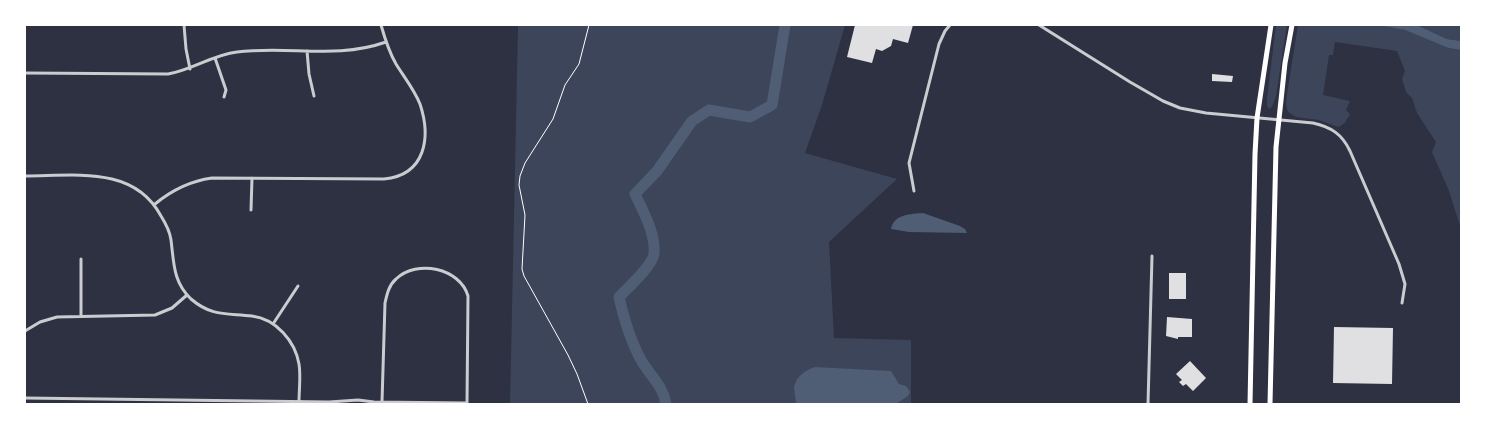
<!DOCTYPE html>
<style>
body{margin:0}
#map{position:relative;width:1486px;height:429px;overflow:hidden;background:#2d3142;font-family:Helvetica,sans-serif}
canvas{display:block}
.frame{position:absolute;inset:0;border:26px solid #fff;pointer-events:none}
</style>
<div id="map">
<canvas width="1486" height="429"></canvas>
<div class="frame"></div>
</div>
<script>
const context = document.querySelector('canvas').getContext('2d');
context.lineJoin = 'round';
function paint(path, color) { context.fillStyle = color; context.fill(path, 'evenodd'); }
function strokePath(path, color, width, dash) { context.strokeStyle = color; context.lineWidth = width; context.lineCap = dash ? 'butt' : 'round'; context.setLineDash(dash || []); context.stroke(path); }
paint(new Path2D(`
 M 518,25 L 845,25 L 822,105 L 805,153 L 897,179 L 829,242 L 834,338 L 911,340 L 911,404 L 510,404 Z
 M 1276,25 L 1287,25 L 1276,96 L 1272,107 L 1269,109 L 1267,106 L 1267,98 Z
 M 1298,25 L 1387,25 L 1405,30 L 1448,48 L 1461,50 L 1461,229 L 1449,191 L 1432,152 L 1436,142 L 1417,113 L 1412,98 L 1406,92 L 1402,79 L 1405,71 L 1397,51 L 1335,42 L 1333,55 L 1329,55 L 1323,95 L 1350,101 L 1346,110 L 1350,114 C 1348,118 1344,126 1338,127 L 1319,120 L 1296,117 L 1288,112 L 1286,105 L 1287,94 Z
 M 1417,25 L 1461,25 L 1461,41 L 1447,39 Z`), '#3c4559');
paint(new Path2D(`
 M 1379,25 L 1417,25 L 1447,39 L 1461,41 L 1461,50 L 1448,48 L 1405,30 Z
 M 923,213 L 960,226 L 965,229 L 967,233 L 909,232 L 891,229 C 894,214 911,214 923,213 Z
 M 815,367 L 891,371 L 899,384 L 906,386 L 910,392 L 908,396 L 896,404 L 796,404 C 796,399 794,392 794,387 C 796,377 805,370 815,367 Z`), '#4f5d75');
strokePath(new Path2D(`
 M 666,404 C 663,385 650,376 641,360 C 630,340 624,319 619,297 C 628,288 652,266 654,254 C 656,234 643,211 635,194 L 657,171 L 692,121 L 709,110 L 750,117 L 772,105 L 785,25`), '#4f5d75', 11);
paint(new Path2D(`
 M 855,25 L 913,25 L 908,43 L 893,39 L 891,46 L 882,51 L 876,49 L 872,63 L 847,57 Z
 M 1212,74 L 1233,76 L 1232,82 L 1212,81 Z
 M 1169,273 L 1186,273 L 1186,299 L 1169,299 Z
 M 1167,317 L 1192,319 L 1192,337 L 1178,337 L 1178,339 L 1166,336 Z
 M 1334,327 L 1393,328 L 1392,384 L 1333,383 Z
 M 1190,361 L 1206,378 L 1193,391 L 1186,384 L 1183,386 L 1179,382 L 1182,380 L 1176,374 Z`), '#e0e0e3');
strokePath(new Path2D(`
 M 588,404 L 577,374 L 568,355 L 524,276 L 522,269 L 525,215 L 519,185 L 520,176 L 525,163 L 553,119 L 565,85 L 579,64 L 589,25`), '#fff', 1);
strokePath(new Path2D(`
 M 184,25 L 186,49 L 190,69
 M 1039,25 L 1130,82 L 1163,101 L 1180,108 L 1206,113 L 1313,123 C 1331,127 1342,134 1350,151 L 1399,264 L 1405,284 L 1402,303
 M 307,51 L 309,74 L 314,96
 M 215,58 L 226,90 L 224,97
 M 25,73 L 168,74 C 192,70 212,55 237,52 C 288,45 335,60 386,42
 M 25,176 C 74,176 134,165 161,216 C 166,224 170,232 171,240 C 174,263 173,282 191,299 C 212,317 227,313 252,316 C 276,319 295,341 299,364 C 301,376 299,390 299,402
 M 914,191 L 909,163 L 939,44 L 945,31 L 950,25
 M 155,204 C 172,190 190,181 212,178 L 384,179 C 426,175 431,137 420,104 C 414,89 404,77 396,64 C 389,52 385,39 381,25
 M 251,210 L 252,178
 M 81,316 L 81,259
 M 273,324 L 298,286
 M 25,331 L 40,322 L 57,317 L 155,315 L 172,308 L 187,295
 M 25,398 L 329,402 L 358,400 L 374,402 L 467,403
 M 382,402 L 385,303 C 387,294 389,285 396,279 C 417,259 460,268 468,296 L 467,404
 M 1148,404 L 1152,256`), '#caccd0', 3);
strokePath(new Path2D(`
 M 1250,404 L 1255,154 L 1257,118 L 1271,25
 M 1270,404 L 1276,147 L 1285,63 L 1292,25`), '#fff', 5);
</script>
